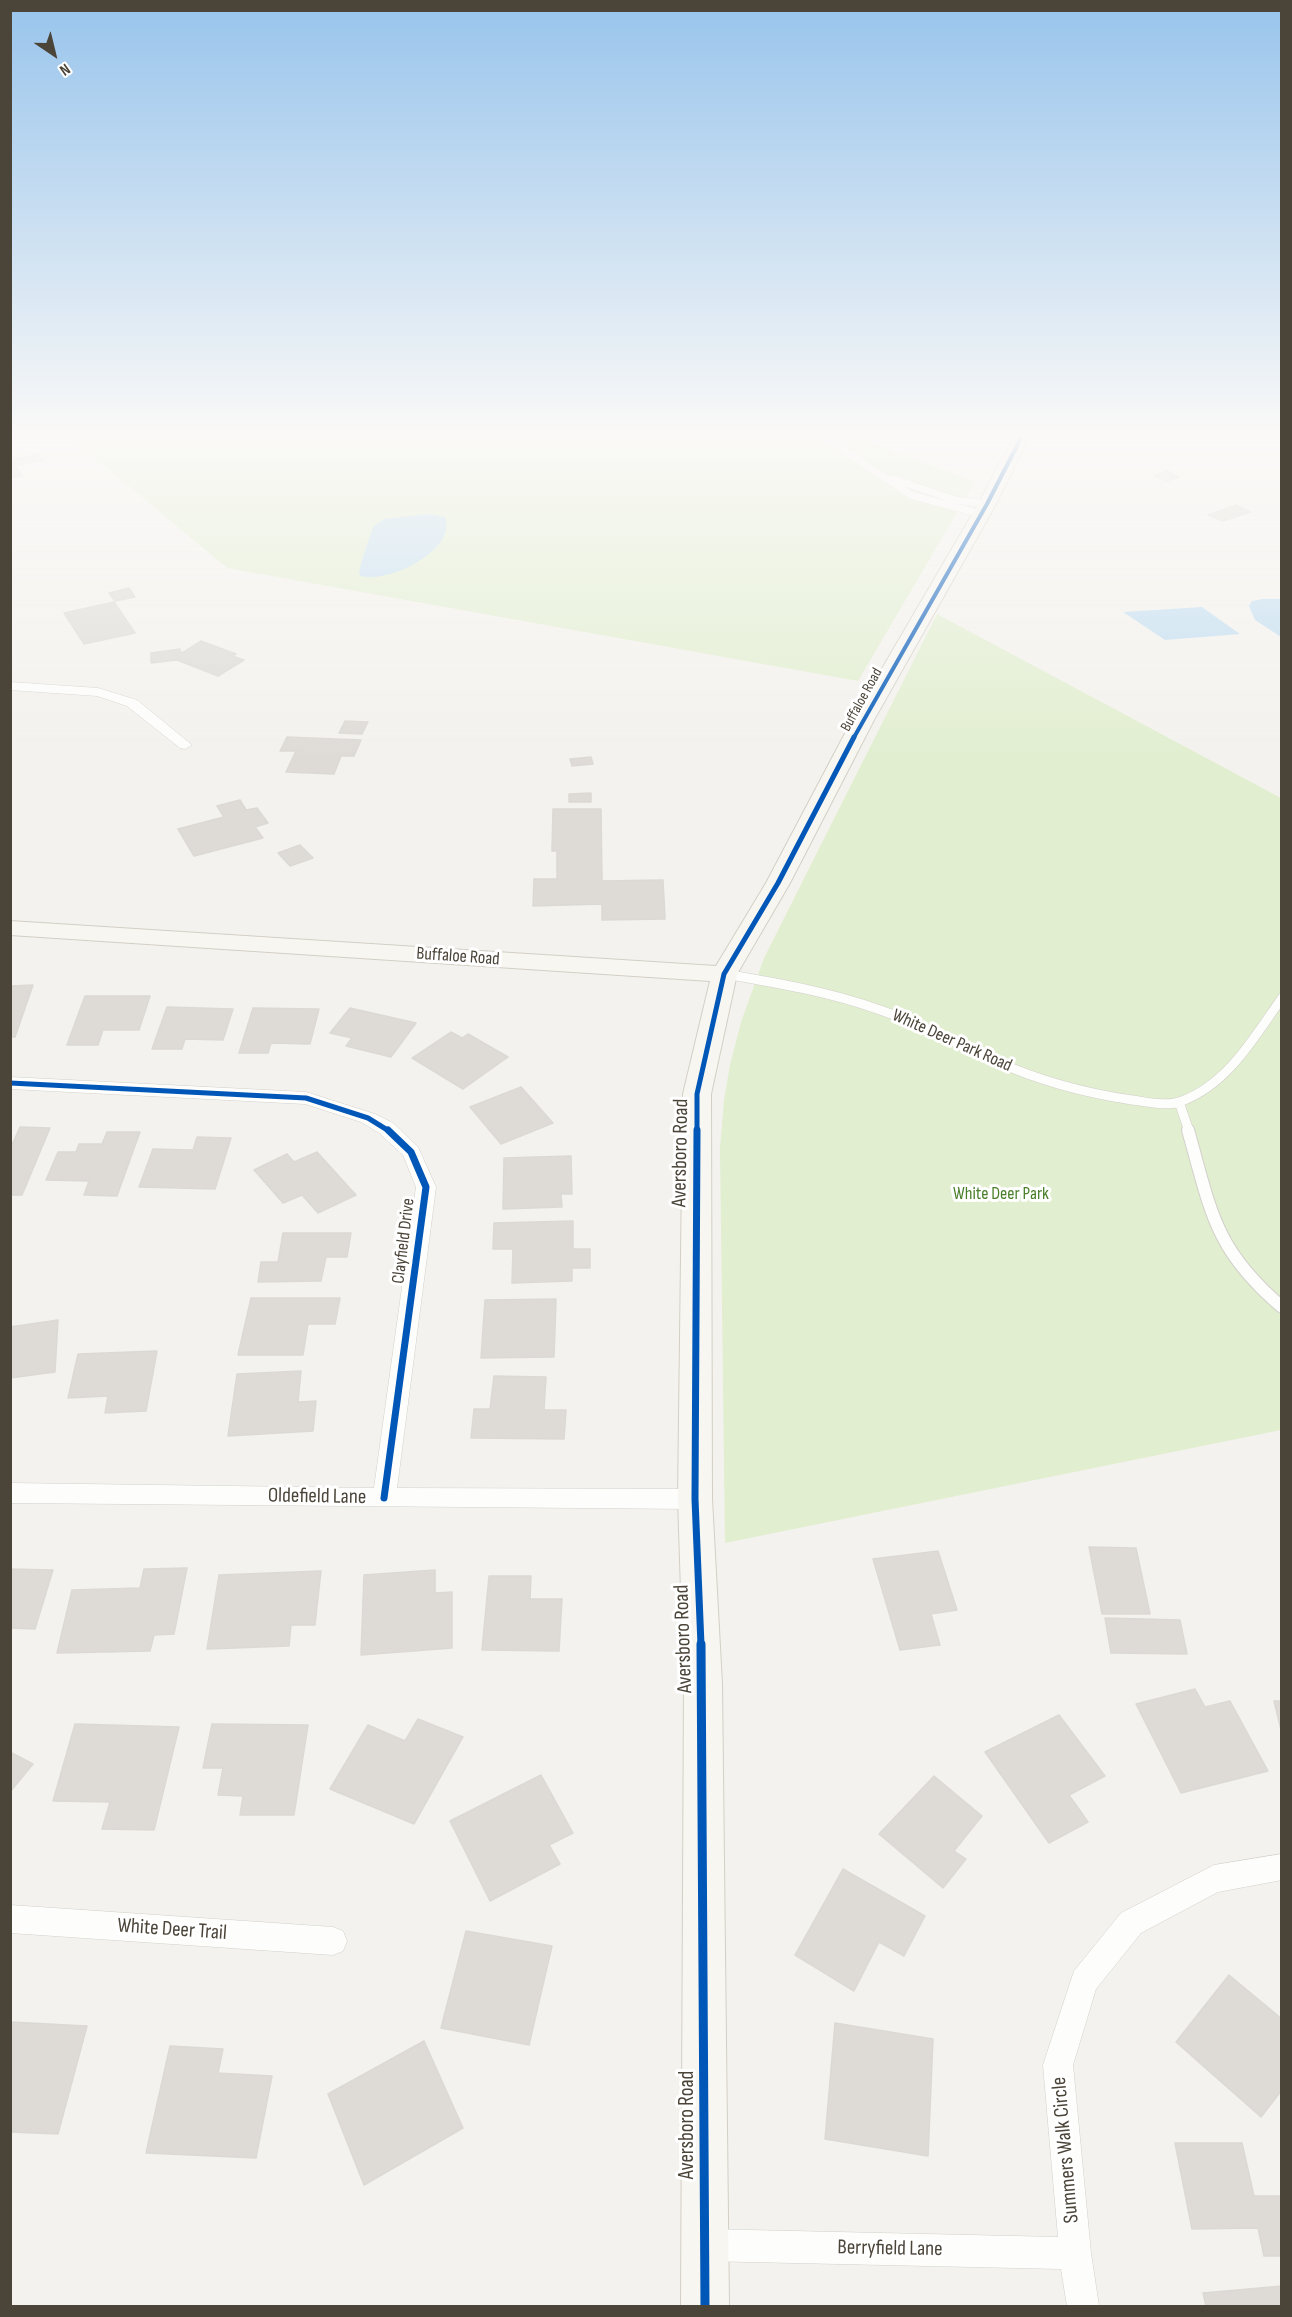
<!DOCTYPE html>
<style>
body{margin:0}
#map{position:relative;width:1292px;height:2317px;overflow:hidden;background:#f4f2ee;font-family:"Sofia Sans Condensed",sans-serif}
canvas{display:block}
.frame{position:absolute;inset:0;border:12px solid #4b4439;pointer-events:none}
.north{position:absolute;left:24px;top:24px;width:60px;height:60px;-webkit-text-stroke:4px #fff;paint-order:stroke;rotate:145deg;font-size:16px;font-weight:700;line-height:24px;text-align:center;color:#4b4439}
.north::after{content:'';display:block;margin:auto;width:21px;height:27px;background:#4b4439;clip-path:polygon(50% 0,100% 100%,50% 72%,0 100%)}
</style>
<div id="map">
<canvas width="1292" height="2317"></canvas>
<div class="frame"></div>
<div class="north">N</div>
</div>
<script>
const context = document.querySelector('canvas').getContext('2d');
context.lineJoin = 'round';
function paint(path, color) { context.fillStyle = color; context.fill(path, 'evenodd'); }
function strokePath(path, color, width, dash) { context.strokeStyle = color; context.lineWidth = width; context.lineCap = dash ? 'butt' : 'round'; context.setLineDash(dash || []); context.stroke(path); }
function write(font, color, halo, rows, align = 'center') {
  context.font = font + ' "Sofia Sans Condensed",sans-serif'; context.lineWidth = 6; context.setLineDash([]); context.textBaseline = 'middle'; context.strokeStyle = halo; context.fillStyle = color; for (const [text, x, y, turn = 0] of rows) {
    context.save(); context.translate(x, y); context.rotate((+turn || 0) * Math.PI / 180); context.textAlign = isNaN(turn) ? turn : align; if (halo) context.strokeText(text, 0, 0); context.fillText(text, 0, 0); context.restore();
  }
}
paint(new Path2D(`
 M 71,438 L 865,438 L 880,446 L 975,482 L 858,681 L 227,568 Z
 M 937,614 L 1281,798 L 1281,1430 L 725,1543 L 720,1148 L 724,1100 L 730,1065 L 741,1022 L 764,958 Z`), '#e1eecf');
paint(new Path2D(`
 M 428,514 L 445,517 C 458,550 387,584 361,576 L 359,572 L 363,557 L 373,527 L 384,519 Z
 M 1263,599 L 1281,599 L 1281,637 L 1255,620 L 1249,606 L 1252,601 Z
 M 1202,607 L 1240,634 L 1165,640 L 1123,612 Z`), '#c0ddf1');
const building = new Path2D(`
 M 37,454 L 43,460 L 15,466 L 23,476 L 10,478 L 10,460 Z
 M 1167,471 L 1179,477 L 1167,481 L 1154,476 Z
 M 1236,505 L 1251,512 L 1223,521 L 1208,515 Z
 M 129,588 L 135,597 L 115,601 L 109,593 Z
 M 114,602 L 135,633 L 84,644 L 64,613 Z
 M 201,641 L 236,654 L 232,656 L 244,660 L 218,676 L 177,660 L 151,663 L 151,653 L 180,649 L 180,652 L 184,652 Z
 M 345,721 L 368,722 L 362,734 L 339,733 Z
 M 287,737 L 361,740 L 354,756 L 341,756 L 334,774 L 286,772 L 296,751 L 280,751 Z
 M 591,757 L 593,764 L 572,766 L 570,759 Z
 M 591,793 L 591,802 L 569,802 L 569,794 Z
 M 240,800 L 246,810 L 257,808 L 268,823 L 255,827 L 263,838 L 194,856 L 178,829 L 224,817 L 217,806 Z
 M 553,809 L 601,809 L 602,881 L 663,880 L 665,919 L 602,920 L 602,904 L 533,906 L 534,879 L 557,879 L 557,851 L 552,851 Z
 M 300,845 L 313,858 L 290,866 L 278,853 Z
 M 33,985 L 15,1037 L 10,1037 L 10,986 Z
 M 85,996 L 150,996 L 139,1030 L 103,1030 L 98,1045 L 67,1045 Z
 M 167,1007 L 233,1009 L 223,1040 L 185,1039 L 182,1049 L 152,1049 Z
 M 253,1008 L 319,1009 L 310,1044 L 271,1043 L 268,1053 L 239,1053 Z
 M 350,1008 L 416,1023 L 391,1057 L 346,1046 L 352,1038 L 330,1033 Z
 M 451,1032 L 462,1038 L 468,1034 L 508,1057 L 463,1089 L 412,1058 Z
 M 521,1087 L 553,1123 L 501,1144 L 470,1107 Z
 M 20,1127 L 50,1128 L 22,1195 L 10,1195 L 10,1149 Z
 M 107,1132 L 140,1132 L 117,1196 L 84,1195 L 89,1181 L 46,1180 L 58,1152 L 76,1152 L 79,1144 L 102,1144 Z
 M 197,1137 L 231,1138 L 215,1189 L 139,1187 L 153,1149 L 193,1150 Z
 M 317,1152 L 356,1195 L 318,1213 L 302,1195 L 283,1203 L 254,1170 L 287,1154 L 294,1162 Z
 M 571,1156 L 572,1194 L 561,1194 L 562,1207 L 503,1209 L 504,1158 Z
 M 573,1221 L 573,1249 L 590,1249 L 590,1268 L 572,1268 L 572,1281 L 512,1283 L 513,1249 L 493,1249 L 494,1223 Z
 M 283,1233 L 351,1233 L 347,1257 L 326,1257 L 321,1281 L 258,1282 L 261,1262 L 278,1262 Z
 M 251,1298 L 340,1298 L 335,1324 L 308,1324 L 303,1355 L 238,1355 Z
 M 556,1299 L 554,1357 L 481,1358 L 485,1300 Z
 M 58,1320 L 55,1372 L 10,1378 L 10,1327 Z
 M 157,1351 L 146,1411 L 105,1413 L 108,1396 L 68,1398 L 78,1354 Z
 M 301,1371 L 298,1402 L 316,1401 L 313,1431 L 228,1436 L 237,1374 Z
 M 494,1376 L 546,1377 L 544,1410 L 566,1410 L 564,1439 L 471,1438 L 474,1409 L 490,1409 Z
 M 1089,1547 L 1136,1548 L 1150,1614 L 1102,1614 Z
 M 938,1551 L 957,1610 L 931,1614 L 940,1645 L 900,1650 L 873,1559 Z
 M 187,1568 L 174,1634 L 154,1635 L 150,1651 L 57,1653 L 72,1590 L 140,1588 L 144,1569 Z
 M 10,1569 L 53,1570 L 35,1629 L 10,1628 Z
 M 435,1570 L 435,1593 L 452,1592 L 452,1648 L 361,1655 L 364,1575 Z
 M 321,1571 L 315,1625 L 291,1625 L 289,1646 L 207,1649 L 219,1575 Z
 M 489,1576 L 531,1576 L 530,1599 L 562,1599 L 559,1651 L 482,1650 Z
 M 1105,1618 L 1180,1620 L 1187,1654 L 1111,1653 Z
 M 1195,1689 L 1205,1707 L 1230,1701 L 1268,1771 L 1181,1793 L 1136,1704 Z
 M 1274,1701 L 1282,1701 L 1282,1734 Z
 M 1059,1715 L 1105,1776 L 1069,1795 L 1088,1822 L 1049,1843 L 985,1752 Z
 M 418,1719 L 463,1737 L 414,1824 L 330,1789 L 368,1725 L 405,1741 Z
 M 75,1724 L 179,1727 L 154,1830 L 102,1829 L 110,1802 L 53,1801 Z
 M 212,1724 L 308,1725 L 294,1815 L 240,1815 L 243,1796 L 218,1795 L 223,1768 L 203,1768 Z
 M 10,1752 L 33,1764 L 10,1792 Z
 M 541,1775 L 573,1833 L 549,1845 L 560,1864 L 490,1901 L 450,1821 Z
 M 934,1776 L 982,1816 L 954,1851 L 966,1859 L 943,1888 L 879,1834 Z
 M 843,1869 L 925,1916 L 904,1956 L 879,1942 L 854,1991 L 795,1955 Z
 M 466,1931 L 552,1946 L 529,2045 L 441,2028 Z
 M 1229,1975 L 1282,2019 L 1282,2090 L 1261,2117 L 1176,2042 Z
 M 10,2022 L 87,2026 L 58,2134 L 10,2132 Z
 M 835,2023 L 933,2039 L 928,2156 L 825,2139 Z
 M 424,2041 L 463,2128 L 364,2185 L 328,2094 Z
 M 170,2046 L 223,2049 L 218,2073 L 272,2076 L 256,2158 L 146,2153 Z
 M 1175,2143 L 1242,2143 L 1254,2196 L 1282,2196 L 1282,2256 L 1264,2256 L 1258,2228 L 1192,2229 Z
 M 1282,2286 L 1282,2306 L 1206,2306 L 1203,2293 Z`);
paint(building, '#dedbd6');
strokePath(building, '#dcd9d4', 1.5);
const laneFar2 = new Path2D(`
 M 825,438 L 911,495 L 981,514
 M 891,478 L 955,500 L 987,504`);
const laneFar1 = new Path2D(`
 M 725,974 C 777,983 830,992 880,1010 C 919,1023 955,1044 993,1060 C 1037,1080 1084,1093 1132,1100 C 1148,1102 1167,1107 1182,1101 C 1229,1083 1254,1037 1282,998
 M 1179,1102 L 1189,1131`);
const lane = new Path2D(`
 M 1188,1130 C 1211,1211 1214,1249 1282,1307`);
const street = new Path2D(`
 M 10,682 L 98,688 L 137,700 L 192,745 L 185,749 L 180,748 L 127,706 L 97,696 L 10,690 Z
 M 10,1077 L 306,1092 L 375,1114 L 393,1123 L 418,1147 L 436,1187 L 397,1488 L 695,1489 L 703,1492 L 707,1499 L 703,1506 L 695,1509 L 10,1503 L 10,1483 L 374,1488 L 416,1187 L 403,1155 L 379,1133 L 361,1122 L 305,1104 L 10,1089 Z
 M 1282,1854 L 1282,1880 L 1218,1892 L 1141,1933 L 1096,1989 L 1073,2065 L 1091,2253 L 1099,2306 L 1067,2306 L 1061,2269 L 705,2261 L 694,2256 L 689,2245 L 694,2234 L 705,2229 L 1058,2237 L 1043,2065 L 1074,1971 L 1121,1913 L 1214,1865 Z
 M 10,1905 L 333,1927 L 343,1931 L 347,1941 L 343,1951 L 333,1955 L 10,1933 Z`);
const secondary = new Path2D(`
 M 1013,438 L 1029,438 L 996,504 L 874,720 L 790,883 L 737,974 L 711,1094 L 712,1499 L 722,1684 L 729,2306 L 681,2306 L 684,1684 L 678,1499 L 683,1094 L 710,981 L 10,935 L 10,921 L 716,966 L 766,883 L 852,720 L 978,504 Z`);
strokePath(laneFar2, '#d2d0cb', 8);
strokePath(laneFar1, '#d2d0cb', 10);
strokePath(lane, '#d2d0cb', 14);
strokePath(street, '#d2d0cb', 1);
strokePath(secondary, '#d3cfc5', 2);
strokePath(laneFar2, '#fdfdfc', 7);
strokePath(laneFar1, '#fdfdfc', 9);
strokePath(lane, '#fdfdfc', 12);
paint(street, '#fdfdfc');
paint(secondary, '#f7f6f1');
strokePath(new Path2D(`
 M 853,739 L 987,504 L 1021,438`), '#0057b8', 4);
strokePath(new Path2D(`
 M 10,1083 L 306,1098 L 368,1118 L 389,1131
 M 697,1131 L 697,1094 L 724,974 L 778,883 L 854,737`), '#0057b8', 5);
strokePath(new Path2D(`
 M 697,1130 L 695,1499 L 701,1645
 M 384,1498 L 426,1187 L 411,1152 L 388,1130`), '#0057b8', 7);
strokePath(new Path2D(`
 M 701,1644 L 705,2306`), '#0057b8', 9);
const sky = context.createLinearGradient(0, 0, 0, 762);
sky.addColorStop(0, '#98c4ec');
sky.addColorStop(0.57, '#faf9f7');
sky.addColorStop(1, '#faf9f700');
context.fillStyle = sky;
context.fillRect(0, 0, 1292, 762);
write('15px', '#4b4439', '#fff', [
 ["Buffaloe Road",862,700,-61]
]);
write('18px', '#4b4439', '#fff', [
 ["Buffaloe Road",458,957,4],
 ["White Deer Park Road",952,1041,24],
 ["Clayfield Drive",404,1241,-83]
]);
write('18px', '#4a7f2a', '#fff', [
 ["White Deer Park",1001,1194]
]);
write('21px', '#4b4439', '#fff', [
 ["Aversboro Road",681,1153,-89],
 ["Oldefield Lane",317,1497,1],
 ["Aversboro Road",684,1639,-92],
 ["White Deer Trail",172,1930,4],
 ["Aversboro Road",688,2125,-90],
 ["Summers Walk Circle",1066,2150,-95],
 ["Berryfield Lane",890,2249,1]
]);
</script>
